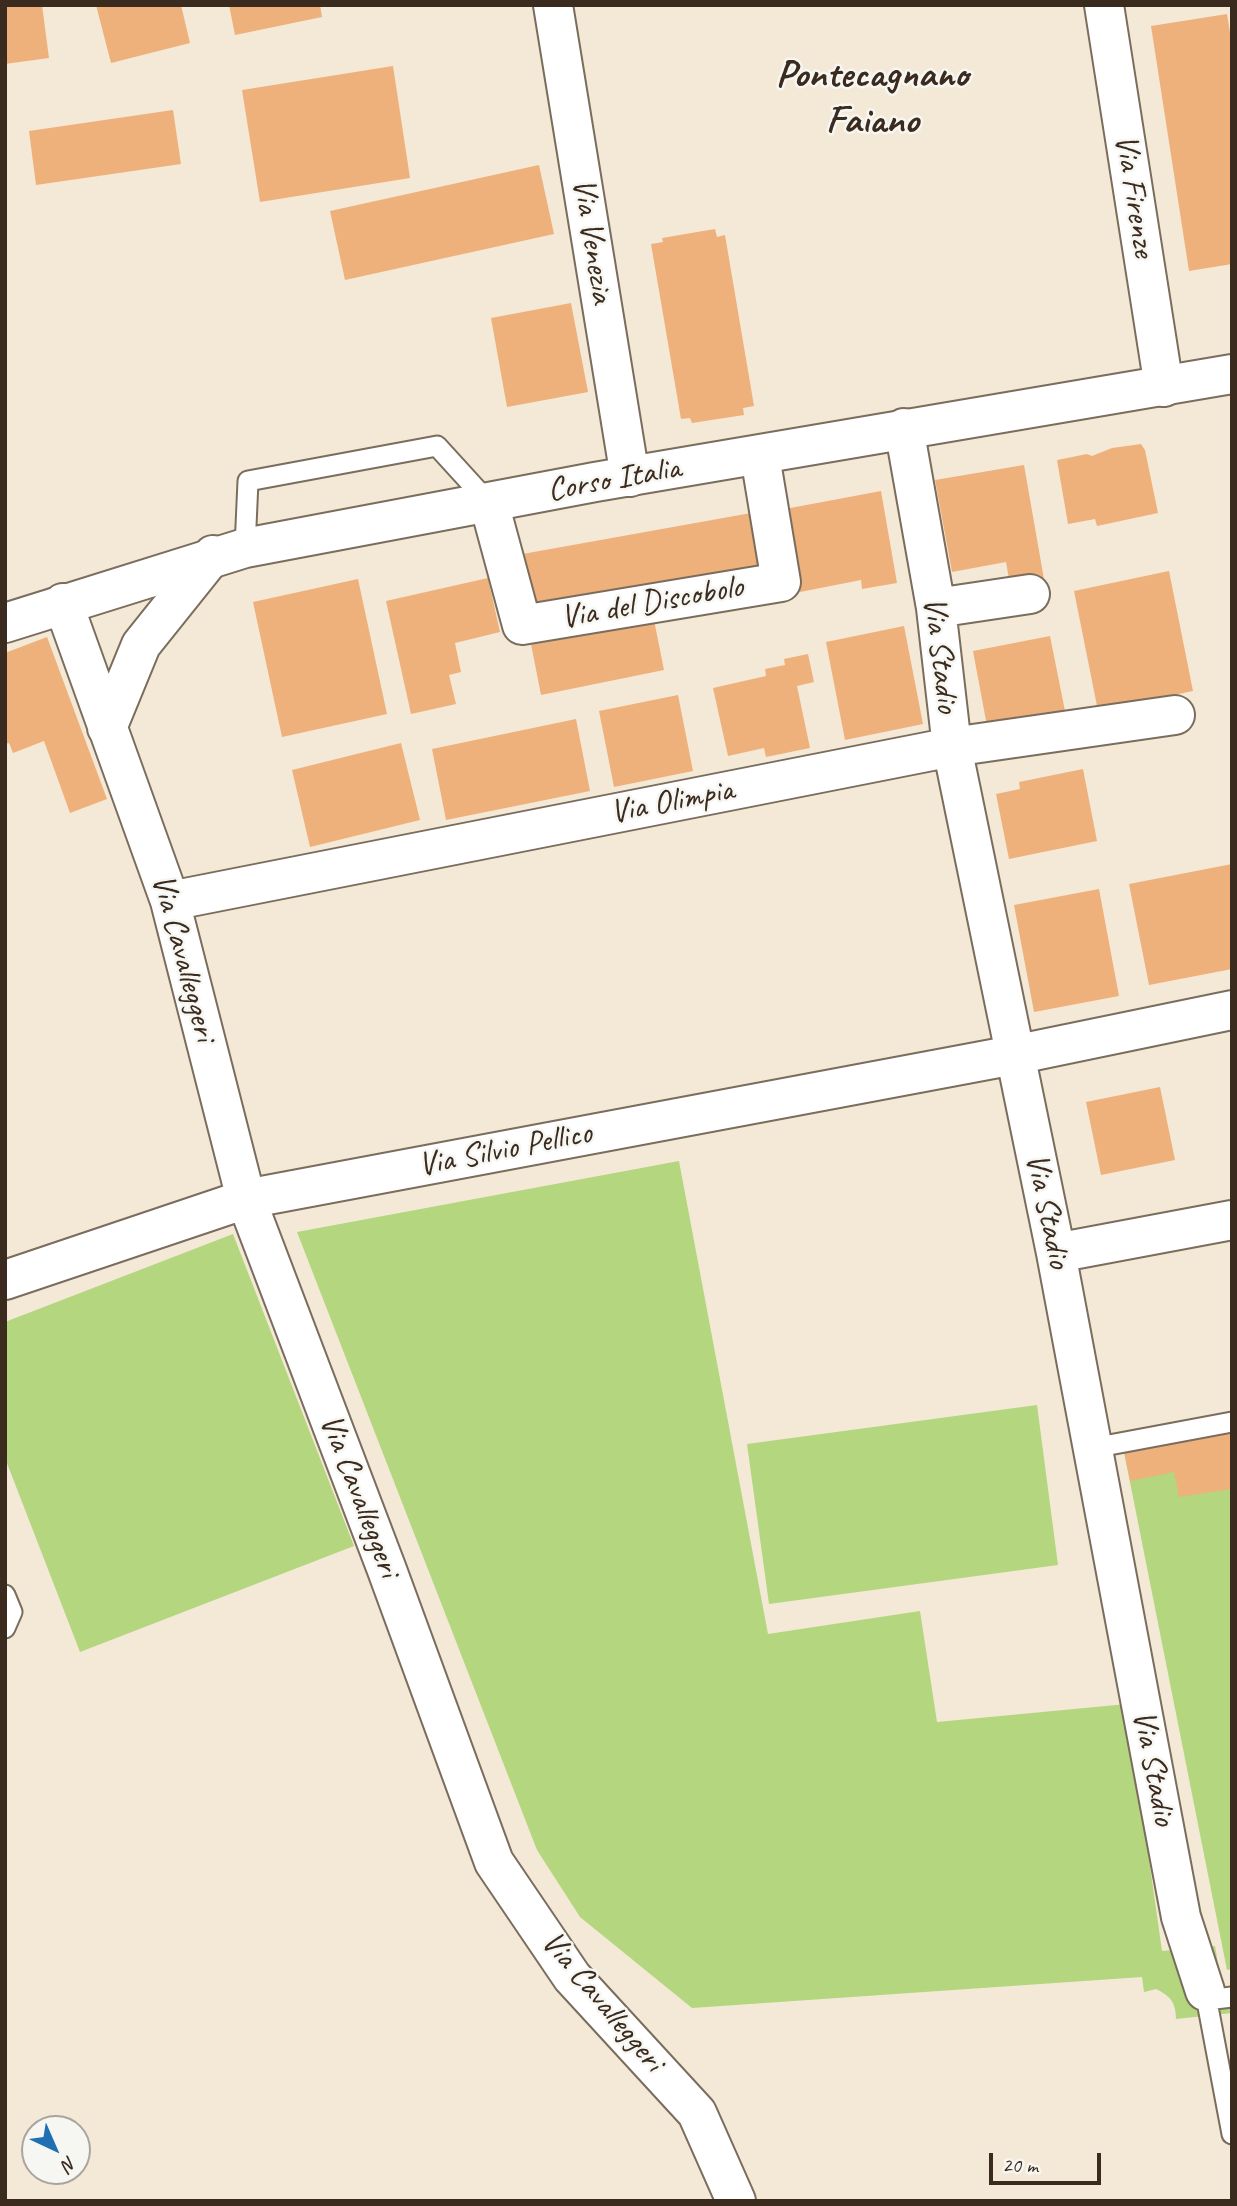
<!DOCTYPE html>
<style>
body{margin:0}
#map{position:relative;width:1237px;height:2206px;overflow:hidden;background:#f3e9d6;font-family:Caveat,sans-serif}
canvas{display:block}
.frame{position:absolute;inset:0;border:7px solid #3b2a1e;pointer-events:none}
.north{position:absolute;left:21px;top:2115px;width:70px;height:70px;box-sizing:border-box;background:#f6f6f2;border:2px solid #aba49d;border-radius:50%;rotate:136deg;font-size:19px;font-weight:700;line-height:28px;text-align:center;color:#3b2a1e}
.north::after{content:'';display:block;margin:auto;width:24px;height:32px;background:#1f6fb2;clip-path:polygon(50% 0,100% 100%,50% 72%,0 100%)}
.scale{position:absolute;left:989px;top:2153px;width:112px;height:32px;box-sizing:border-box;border:4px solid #3b2a1e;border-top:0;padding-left:9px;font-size:21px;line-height:24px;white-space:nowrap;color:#3b2a1e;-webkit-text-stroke:5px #f6f6f2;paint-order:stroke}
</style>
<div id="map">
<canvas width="1237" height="2206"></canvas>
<div class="frame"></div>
<div class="north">N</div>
<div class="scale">20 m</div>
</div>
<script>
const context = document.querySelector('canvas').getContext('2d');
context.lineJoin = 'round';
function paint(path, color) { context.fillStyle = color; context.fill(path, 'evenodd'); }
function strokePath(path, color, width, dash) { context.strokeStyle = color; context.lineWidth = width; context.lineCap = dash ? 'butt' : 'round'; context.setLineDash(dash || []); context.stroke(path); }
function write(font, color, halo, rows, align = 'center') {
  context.font = font + ' Caveat,sans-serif'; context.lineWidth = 5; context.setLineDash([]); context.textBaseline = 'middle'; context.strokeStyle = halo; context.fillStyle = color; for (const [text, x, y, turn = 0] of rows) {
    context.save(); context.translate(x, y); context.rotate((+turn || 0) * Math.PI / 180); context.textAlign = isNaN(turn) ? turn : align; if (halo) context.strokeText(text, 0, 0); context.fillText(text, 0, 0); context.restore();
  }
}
paint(new Path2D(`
 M 679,1161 L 768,1634 L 920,1611 L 937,1722 L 1127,1704 L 1162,1951 L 1215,1946 L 1222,1987 L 1232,1987 L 1232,2013 L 1176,2019 C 1176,2002 1170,1996 1156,1989 L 1144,1992 L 1142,1977 L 692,2008 L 580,1917 L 537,1850 L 297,1232 Z
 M 233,1234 L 354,1546 L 80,1652 L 5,1458 L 5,1322 Z
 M 1037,1405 L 1058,1565 L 769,1604 L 747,1444 Z
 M 1232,1433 L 1232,1969 L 1227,1970 L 1124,1452 Z`), '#b4d67f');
paint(new Path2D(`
 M 5,5 L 42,5 L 49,58 L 5,64 Z
 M 96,5 L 181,5 L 190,43 L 111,63 Z
 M 229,5 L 320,5 L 322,17 L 235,35 Z
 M 1227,14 L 1232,45 L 1232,264 L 1189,271 L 1151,26 Z
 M 393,66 L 410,178 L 260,202 L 242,90 Z
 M 173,110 L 181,164 L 36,185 L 29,131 Z
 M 539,165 L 554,234 L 345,280 L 330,211 Z
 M 715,229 L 717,237 L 725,235 L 754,406 L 743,408 L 744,415 L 692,423 L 690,418 L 681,419 L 651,244 L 663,242 L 662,238 Z
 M 571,303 L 588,392 L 507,407 L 491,318 Z
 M 1141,444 L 1145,450 L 1158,513 L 1097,526 L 1095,519 L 1068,524 L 1057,460 L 1087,454 L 1092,456 L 1112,448 Z
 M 1024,465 L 1045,585 L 1011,591 L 1006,562 L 952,572 L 935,480 Z
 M 881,491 L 897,583 L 862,589 L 861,580 L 800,592 L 785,509 Z
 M 751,513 L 761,572 L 526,613 L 517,555 Z
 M 1169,571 L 1193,691 L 1098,711 L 1074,591 Z
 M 488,578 L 500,632 L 455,643 L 461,672 L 449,675 L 456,704 L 411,714 L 386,601 Z
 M 358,579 L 387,714 L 282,737 L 253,602 Z
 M 654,620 L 664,670 L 541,695 L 531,644 Z
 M 904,626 L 923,724 L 845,740 L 826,642 Z
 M 1050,636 L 1065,711 L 987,726 L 973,651 Z
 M 47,637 L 107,799 L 70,813 L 44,741 L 13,753 L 9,743 L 5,744 L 5,653 Z
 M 808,654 L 814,682 L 797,686 L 810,748 L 766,757 L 764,748 L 728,756 L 713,688 L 766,676 L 765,669 L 785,665 L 784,659 Z
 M 678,695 L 693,771 L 614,787 L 599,711 Z
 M 576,719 L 590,791 L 446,820 L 432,749 Z
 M 401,743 L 420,820 L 310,847 L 292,770 Z
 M 1083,769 L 1097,841 L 1009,859 L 996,794 L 1020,789 L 1019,782 Z
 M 1232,864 L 1232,969 L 1149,985 L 1129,884 Z
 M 1099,889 L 1119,996 L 1034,1012 L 1014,905 Z
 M 1160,1087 L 1175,1160 L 1101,1175 L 1086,1102 Z
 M 1232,1433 L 1232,1489 L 1179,1497 L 1174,1472 L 1130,1481 L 1124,1452 Z`), '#efb17b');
const service = new Path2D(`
 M 245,548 L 248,481 L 437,446 L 489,503
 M 1093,1448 L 1232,1422
 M 5,1595 L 12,1612 L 5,1628
 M 1205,1991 L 1232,2134
 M 1206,2000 L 1232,1997`);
const minor = new Path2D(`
 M 553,5 L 630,477
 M 1104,5 L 1164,387
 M 904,428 L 936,608 L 952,747 L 1056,1253 L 1181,1917 L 1205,1991
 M 489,503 L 522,625 L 781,582 L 760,456
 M 63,603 L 170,901 L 246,1199 L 387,1570 L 494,1862 L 572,1977 L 697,2113 L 736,2201
 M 936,608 L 1030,594
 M 107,728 L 141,645 L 213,555
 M 170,901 L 952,747 L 1175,715
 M 1056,1253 L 1232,1220
 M 5,1280 L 246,1199 L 1014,1055 L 1232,1010`);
const primary = new Path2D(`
 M 5,623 L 245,548 L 595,482 L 1232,374`);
strokePath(service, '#7b6d5e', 23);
strokePath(minor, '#7b6d5e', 42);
strokePath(primary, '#7b6d5e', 42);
strokePath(service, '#fff', 19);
strokePath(minor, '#fff', 38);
strokePath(primary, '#fff', 38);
write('33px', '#3b2a1e', '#f6f6f2', [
 ["Via Firenze",1134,196,81],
 ["Via Venezia",592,241,81],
 ["Corso Italia",614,480,-10],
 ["Via del Discobolo",652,603,-10],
 ["Via Stadio",940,655,83],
 ["Via Olimpia",672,802,-11],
 ["Via Cavalleggeri",183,958,75],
 ["Via Silvio Pellico",505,1150,-11],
 ["Via Stadio",1047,1211,78],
 ["Via Cavalleggeri",359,1496,69],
 ["Via Stadio",1153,1768,79],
 ["Via Cavalleggeri",602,2002,50]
]);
write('bold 40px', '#3b2a1e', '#f6f6f2', [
 ["Pontecagnano",872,76],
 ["Faiano",872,122]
]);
</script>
